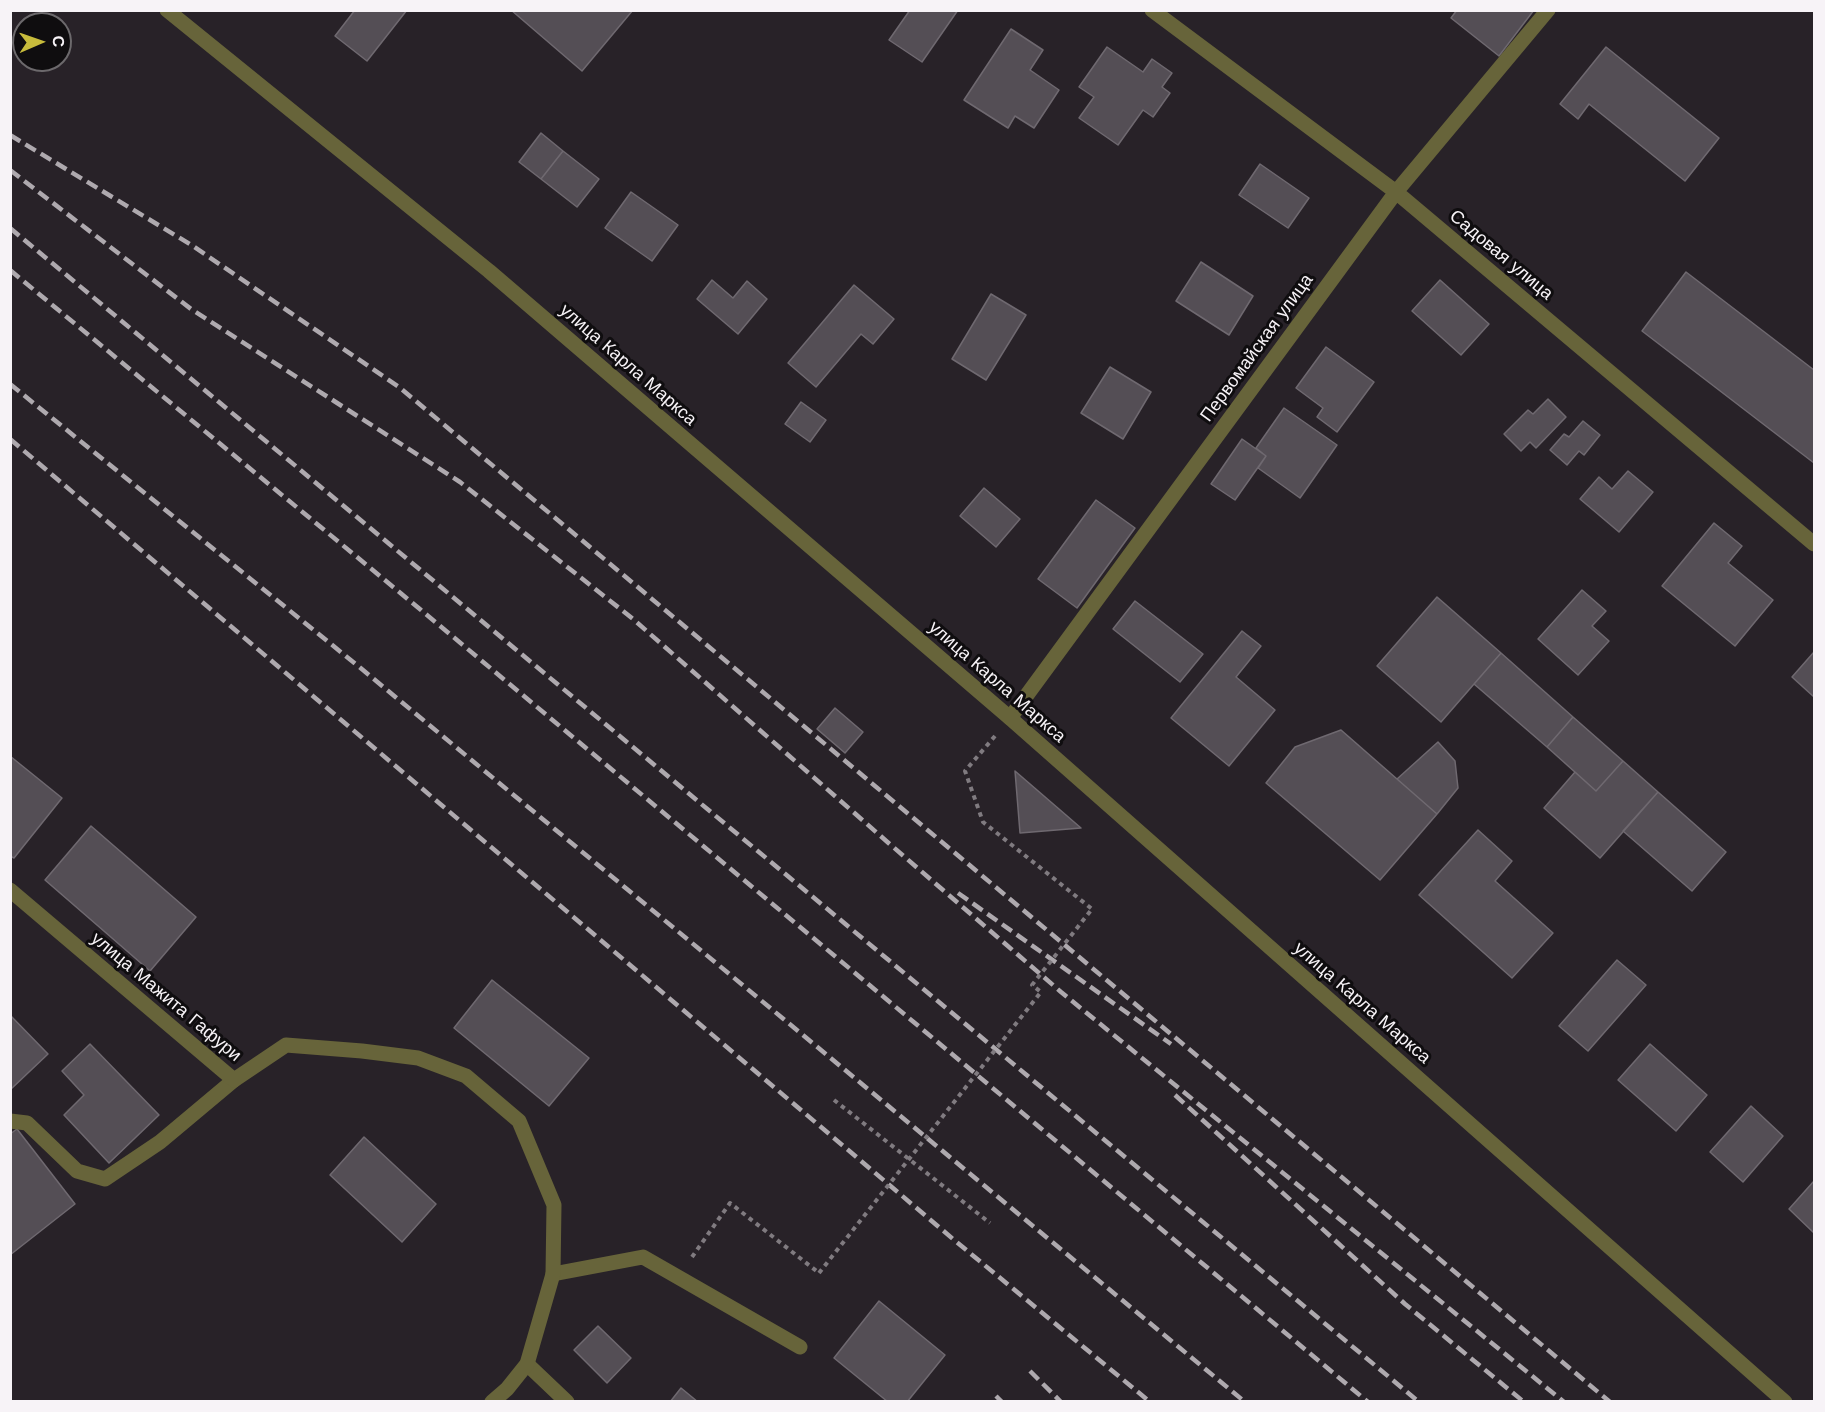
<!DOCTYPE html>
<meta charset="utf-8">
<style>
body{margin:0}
#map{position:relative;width:1825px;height:1412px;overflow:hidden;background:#282228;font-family:"Work Sans",sans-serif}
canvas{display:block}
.frame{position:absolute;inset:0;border:12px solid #f7f3f7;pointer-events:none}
.north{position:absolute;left:12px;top:12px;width:60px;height:60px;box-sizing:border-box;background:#0f0d0f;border:2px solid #6c696c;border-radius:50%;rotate:88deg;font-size:16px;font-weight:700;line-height:24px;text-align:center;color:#f7f3f7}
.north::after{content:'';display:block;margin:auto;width:21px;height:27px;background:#c7bb3c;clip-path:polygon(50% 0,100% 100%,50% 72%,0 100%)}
</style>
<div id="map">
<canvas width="1825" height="1412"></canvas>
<div class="frame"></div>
<div class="north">С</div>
</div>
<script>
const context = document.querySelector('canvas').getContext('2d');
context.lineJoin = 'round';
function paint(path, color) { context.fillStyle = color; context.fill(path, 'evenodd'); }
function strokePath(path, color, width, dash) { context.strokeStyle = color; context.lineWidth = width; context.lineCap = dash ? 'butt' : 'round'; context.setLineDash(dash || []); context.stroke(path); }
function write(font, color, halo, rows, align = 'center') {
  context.font = font + ' "Work Sans",sans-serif'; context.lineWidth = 6; context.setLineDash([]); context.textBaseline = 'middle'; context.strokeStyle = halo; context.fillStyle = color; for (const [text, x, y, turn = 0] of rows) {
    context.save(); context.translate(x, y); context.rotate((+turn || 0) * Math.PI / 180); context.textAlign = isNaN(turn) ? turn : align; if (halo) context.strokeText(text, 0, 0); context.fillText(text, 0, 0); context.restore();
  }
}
const building = new Path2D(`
 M 355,10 L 407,10 L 367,61 L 335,36 Z
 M 511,10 L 633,10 L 582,71 Z
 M 910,10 L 958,10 L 922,62 L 889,40 Z
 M 1457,10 L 1534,10 L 1499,56 L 1451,18 Z
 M 1011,29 L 1043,50 L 1030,70 L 1059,90 L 1034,128 L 1015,116 L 1008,128 L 964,100 Z
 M 1107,47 L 1143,72 L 1152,59 L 1172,73 L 1162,87 L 1170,93 L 1153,117 L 1143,110 L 1118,145 L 1079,118 L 1094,97 L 1079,87 Z
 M 1606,47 L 1719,138 L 1685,181 L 1589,104 L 1578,119 L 1560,104 Z
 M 541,133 L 563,151 L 541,179 L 519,162 Z
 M 563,151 L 599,179 L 577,207 L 541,179 Z
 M 1260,164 L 1309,198 L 1288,228 L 1239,195 Z
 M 631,192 L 678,225 L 652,261 L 605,228 Z
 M 1201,262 L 1253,296 L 1229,335 L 1176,301 Z
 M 1686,272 L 1814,370 L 1814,463 L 1642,331 Z
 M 712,280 L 733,298 L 747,281 L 767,299 L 738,334 L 697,299 Z
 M 1440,280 L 1489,324 L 1461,355 L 1412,311 Z
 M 854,285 L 894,319 L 873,344 L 861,334 L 816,387 L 788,363 Z
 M 991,294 L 1026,315 L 986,380 L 952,359 Z
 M 1326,347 L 1374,382 L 1337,432 L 1317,417 L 1323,408 L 1296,388 Z
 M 1110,367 L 1151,392 L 1123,439 L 1081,413 Z
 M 1548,399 L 1566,417 L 1536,448 L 1530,442 L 1521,451 L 1504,434 L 1528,410 L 1533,414 Z
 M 801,402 L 826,420 L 810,442 L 785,424 Z
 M 1284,408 L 1337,445 L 1300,498 L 1258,468 L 1266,456 L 1256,448 Z
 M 1583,421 L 1600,435 L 1584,455 L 1579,451 L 1567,465 L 1550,450 L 1564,434 L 1569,437 Z
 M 1242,439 L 1266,456 L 1235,500 L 1211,484 Z
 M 1628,471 L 1653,492 L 1619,532 L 1580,499 L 1599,477 L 1612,489 Z
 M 984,488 L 1020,519 L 996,547 L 960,516 Z
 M 1096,500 L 1135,528 L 1077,608 L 1038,579 Z
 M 1714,523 L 1742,546 L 1728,563 L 1773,600 L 1735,646 L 1662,586 Z
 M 1582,590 L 1606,611 L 1592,626 L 1609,641 L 1578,675 L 1538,639 Z
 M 1437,597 L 1501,653 L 1441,722 L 1377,666 Z
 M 1135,601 L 1203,654 L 1180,682 L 1113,629 Z
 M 1242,631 L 1261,646 L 1236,677 L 1275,710 L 1229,766 L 1171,718 Z
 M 1814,652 L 1814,697 L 1792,677 Z
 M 1501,653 L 1573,717 L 1547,747 L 1474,684 Z
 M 835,708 L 863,732 L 845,753 L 817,729 Z
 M 1573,717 L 1623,761 L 1596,791 L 1547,747 Z
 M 1341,730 L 1437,814 L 1380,880 L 1266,783 L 1295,747 Z
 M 1438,742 L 1455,761 L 1458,788 L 1437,814 L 1397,779 Z
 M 10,756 L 62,798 L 14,858 L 10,856 Z
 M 1623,761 L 1658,792 L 1600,858 L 1544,808 L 1575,772 L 1596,791 Z
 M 1015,771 L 1081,828 L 1020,833 Z
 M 1658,792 L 1726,852 L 1692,891 L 1623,831 Z
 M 91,826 L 196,917 L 150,971 L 45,880 Z
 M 1478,830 L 1512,861 L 1495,881 L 1553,933 L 1512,978 L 1419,895 Z
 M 1617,960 L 1646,985 L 1588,1051 L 1559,1026 Z
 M 492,980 L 589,1058 L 549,1106 L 454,1028 Z
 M 10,1015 L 48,1054 L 10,1090 Z
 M 90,1044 L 159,1115 L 109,1163 L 64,1115 L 84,1095 L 62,1071 Z
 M 1650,1044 L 1707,1095 L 1676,1131 L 1618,1080 Z
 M 1751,1106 L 1783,1136 L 1743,1182 L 1710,1152 Z
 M 17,1129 L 75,1204 L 10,1255 L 10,1134 Z
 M 364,1137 L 436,1204 L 402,1242 L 330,1175 Z
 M 1814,1181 L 1814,1233 L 1789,1209 Z
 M 879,1301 L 945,1355 L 907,1402 L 888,1402 L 834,1358 Z
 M 598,1326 L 631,1358 L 607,1383 L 574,1350 Z
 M 681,1388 L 698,1402 L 670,1402 Z`);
paint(building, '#544e55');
strokePath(building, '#6f6970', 1.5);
strokePath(new Path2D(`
 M 995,736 L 965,771 L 983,822 L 1092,909
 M 834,1100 L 990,1223
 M 692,1257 L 730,1203 L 819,1273`), '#807b80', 4, [4.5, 4.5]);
strokePath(new Path2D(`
 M 10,1121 L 27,1123 L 77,1171 L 105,1179 L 160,1142 L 234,1080
 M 553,1274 L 643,1257 L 800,1347
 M 527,1364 L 567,1402`), '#67643a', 15);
strokePath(new Path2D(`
 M 1152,10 L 1396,192 L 1814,544
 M 1010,718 L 1396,192 L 1548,10
 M 10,890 L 234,1080 L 286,1045 L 362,1051 L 418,1058 L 466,1076 L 519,1121 L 554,1205 L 553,1274 L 527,1364 L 507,1389 L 492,1402`), '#67643a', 15);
strokePath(new Path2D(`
 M 167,10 L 489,271 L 1010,718 L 1785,1402`), '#67643a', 15);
strokePath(new Path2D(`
 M 10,135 L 193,246 L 399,387 L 1610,1402
 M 10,170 L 191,309 L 460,482 L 633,619 L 892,846 L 1061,992 L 1564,1402
 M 10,228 L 1419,1402
 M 10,270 L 421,610 L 1368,1402
 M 10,384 L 363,670 L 1245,1402
 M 10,439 L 953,1239 L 1150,1402
 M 958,893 L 1171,1044
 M 1175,1095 L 1405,1304 L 1524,1402
 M 1030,1371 L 1061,1402
 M 996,1396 L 1002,1402`), '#aea9ae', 4.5, [12, 6]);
strokePath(new Path2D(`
 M 819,1273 L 1041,992 L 1032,985 L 1092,909`), '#807b80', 4, [4.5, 4.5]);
write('18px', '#f7f3f7', '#0f0d0f', [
 ["Садовая улица",1501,255,40],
 ["Первомайская улица",1257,348,-54],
 ["улица Карла Маркса",628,365,41],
 ["улица Карла Маркса",997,682,41],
 ["улица Мажита Гафури",166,997,40],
 ["улица Карла Маркса",1362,1003,41]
]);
</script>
